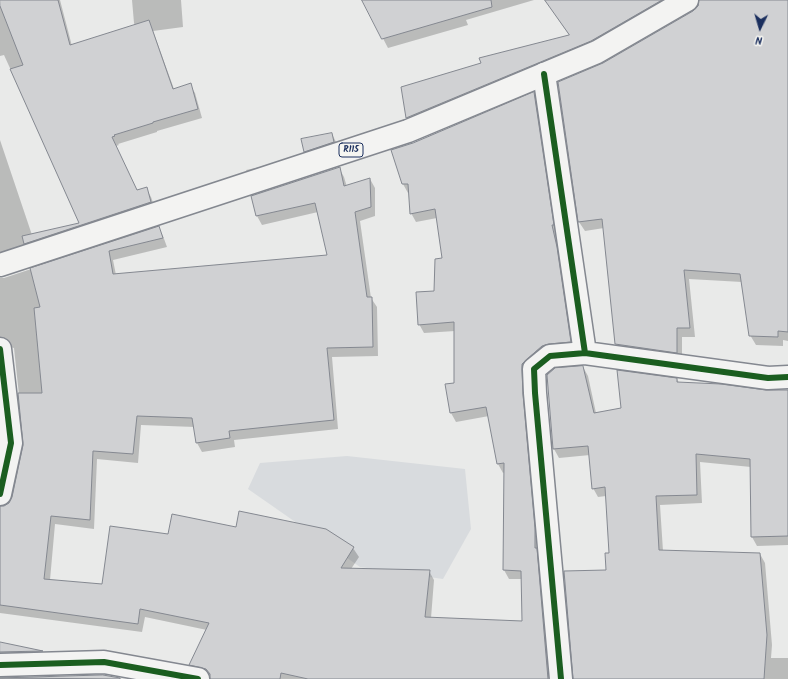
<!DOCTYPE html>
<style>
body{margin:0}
#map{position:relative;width:788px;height:679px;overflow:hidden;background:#e9eae9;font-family:Kalam,sans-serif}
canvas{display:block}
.north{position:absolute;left:740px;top:8px;width:40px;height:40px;-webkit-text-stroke:3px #f6f6f2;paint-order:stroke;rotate:185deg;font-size:11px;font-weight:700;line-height:16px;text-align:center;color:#1b2f5e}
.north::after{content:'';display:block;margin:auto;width:14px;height:18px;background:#1b2f5e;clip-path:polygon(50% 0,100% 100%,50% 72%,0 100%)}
</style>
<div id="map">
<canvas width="788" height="679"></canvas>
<div class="north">N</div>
</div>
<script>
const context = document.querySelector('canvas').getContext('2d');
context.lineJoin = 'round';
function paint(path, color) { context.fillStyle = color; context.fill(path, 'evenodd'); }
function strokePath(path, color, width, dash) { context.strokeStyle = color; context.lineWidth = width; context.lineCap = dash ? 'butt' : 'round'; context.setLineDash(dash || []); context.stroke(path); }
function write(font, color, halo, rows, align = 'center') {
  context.font = font + ' Kalam,sans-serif'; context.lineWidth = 3; context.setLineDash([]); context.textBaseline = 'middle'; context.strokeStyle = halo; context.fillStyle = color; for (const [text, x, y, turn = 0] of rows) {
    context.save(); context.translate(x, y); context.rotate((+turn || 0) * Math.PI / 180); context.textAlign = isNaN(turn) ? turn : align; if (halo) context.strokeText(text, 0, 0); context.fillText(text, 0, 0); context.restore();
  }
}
paint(new Path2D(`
 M 347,456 L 465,469 L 471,529 L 443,579 L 360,567 L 248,489 L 260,463 Z`), '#d8dbde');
paint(new Path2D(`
 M 0,0 L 60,0 L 72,46 L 135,26 L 134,23 L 132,0 L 181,0 L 183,27 L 153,31 L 174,89 L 190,85 L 195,93 L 202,118 L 157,131 L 157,132 L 118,144 L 119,145 L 116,146 L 137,190 L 146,188 L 151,197 L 156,211 L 0,263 L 0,140 L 32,235 L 81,224 L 4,55 L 0,56 Z
 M 363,0 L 534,0 L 466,20 L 468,25 L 388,48 Z
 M 545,0 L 683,0 L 412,127 L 407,118 L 402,88 L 570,36 Z
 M 700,0 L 788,0 L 788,341 L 783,340 L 783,346 L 756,345 L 750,335 L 742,282 L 689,279 L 695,337 L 682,337 L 682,362 L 621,354 L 616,344 L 604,228 L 585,231 L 579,222 L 604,64 L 694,12 L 698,7 Z
 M 534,93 L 539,102 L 558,234 L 556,234 L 561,257 L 575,350 L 531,369 L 552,679 L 211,679 L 211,678 L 196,674 L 191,665 L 207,630 L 145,617 L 142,632 L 0,613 L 0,507 L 4,507 L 10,503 L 13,497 L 24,442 L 14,348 L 4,345 L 0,347 L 0,278 L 4,278 L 158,227 L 163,236 L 167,247 L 113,260 L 116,275 L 328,256 L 318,212 L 262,225 L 257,216 L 252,196 L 339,168 L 344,177 L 347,187 L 370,179 L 375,188 L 375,216 L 360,221 L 371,298 L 377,307 L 378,356 L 332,357 L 338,429 L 234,440 L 235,447 L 202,452 L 197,443 L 195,427 L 141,425 L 138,463 L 97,459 L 94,529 L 55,524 L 50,580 L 103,585 L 169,535 L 237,528 L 353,548 L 359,557 L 351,569 L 429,571 L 434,580 L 431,618 L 523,622 L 522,579 L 509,579 L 504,570 L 505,472 L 503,473 L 498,464 L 489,416 L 456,422 L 451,413 L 456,384 L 455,331 L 424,333 L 419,324 L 435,292 L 443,259 L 437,218 L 416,222 L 411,213 L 409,193 L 408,193 L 403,184 L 392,150 L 413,143 Z
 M 332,134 L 337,144 L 311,161 L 305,152 Z
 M 260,167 L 263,171 L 249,176 L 246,170 Z
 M 583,367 L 588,376 L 596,413 L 623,409 L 677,379 L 679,383 L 766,391 L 788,391 L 788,545 L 757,546 L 752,537 L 751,467 L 700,462 L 702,503 L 660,505 L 663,551 L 760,554 L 765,563 L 772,645 L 771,658 L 788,658 L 788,679 L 574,679 L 607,571 L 610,554 L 606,496 L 598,497 L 593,488 L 590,455 L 559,458 L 554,449 L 548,375 Z
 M 0,643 L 43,652 L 47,660 L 0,663 Z
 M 103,676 L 122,679 L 0,679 L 0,678 Z`), '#0003');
const building = new Path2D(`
 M 0,0 L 58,0 L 70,45 L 149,20 L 173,89 L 191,83 L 198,109 L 153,122 L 153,123 L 114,135 L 115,136 L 112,137 L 137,190 L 147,187 L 151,202 L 24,244 L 22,236 L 79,223 L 10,69 L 23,65 L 0,6 Z
 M 362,0 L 491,0 L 492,7 L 382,39 Z
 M 545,0 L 662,0 L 591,41 L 406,118 L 401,87 L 481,63 L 479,58 L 569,35 Z
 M 699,0 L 788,0 L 788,332 L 778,331 L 778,337 L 749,336 L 740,274 L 684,270 L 690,328 L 677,328 L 677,353 L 615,344 L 602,219 L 578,222 L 558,82 L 603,63 L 693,11 L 698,6 Z
 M 534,92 L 554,225 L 552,225 L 557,247 L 571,342 L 549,344 L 542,346 L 526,360 L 522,364 L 522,370 L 523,394 L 535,528 L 535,548 L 537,548 L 548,679 L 308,679 L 281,673 L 280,679 L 210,679 L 210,674 L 206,669 L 189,665 L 209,623 L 140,609 L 138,624 L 0,605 L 0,506 L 4,506 L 9,503 L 12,497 L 23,445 L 18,393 L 42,393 L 34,308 L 40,307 L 30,268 L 159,226 L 163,238 L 109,251 L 113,274 L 327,255 L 315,203 L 256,216 L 251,196 L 340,167 L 344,186 L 370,178 L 371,207 L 355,212 L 367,297 L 372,297 L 373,347 L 327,348 L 334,420 L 229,431 L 230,438 L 196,443 L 192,418 L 137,416 L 133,454 L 93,451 L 90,520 L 51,516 L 44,579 L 102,584 L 110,526 L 168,534 L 172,514 L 236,527 L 239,511 L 326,529 L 354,547 L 341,568 L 430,570 L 425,617 L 522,621 L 521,571 L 503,570 L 504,463 L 497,464 L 486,407 L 450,413 L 445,384 L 454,383 L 454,322 L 418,325 L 416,292 L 434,291 L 435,259 L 442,258 L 435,209 L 410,214 L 408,184 L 402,184 L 391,150 L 413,143 Z
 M 332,133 L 334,142 L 304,152 L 301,139 Z
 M 583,366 L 594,413 L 621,408 L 617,370 L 677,378 L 677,382 L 721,384 L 766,390 L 788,390 L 788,536 L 751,537 L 750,459 L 696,454 L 697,495 L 656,496 L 659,550 L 760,553 L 767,635 L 764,679 L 573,679 L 564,571 L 606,570 L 605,553 L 609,553 L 605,487 L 592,489 L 588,446 L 553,449 L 547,375 L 555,368 Z
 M 0,642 L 43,651 L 0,652 Z
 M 103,675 L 120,678 L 120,679 L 0,678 Z`);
paint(building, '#d0d1d3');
strokePath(building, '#848890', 1);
const minor = new Path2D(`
 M 544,74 L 585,353
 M 0,349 L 11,443 L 0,494
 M 0,665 L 104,662 L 198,679
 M 561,679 L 535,393 L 534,369 L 550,356 L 585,353 L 768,378 L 788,377`);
const primary = new Path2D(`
 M 0,265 L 408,131 L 597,52 L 687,0`);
strokePath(minor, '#848890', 25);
strokePath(primary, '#848890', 25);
strokePath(minor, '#f3f3f2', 22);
strokePath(primary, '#f3f3f2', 22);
strokePath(new Path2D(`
 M 544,74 L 585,353
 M 0,349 L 11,443 L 0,494
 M 0,665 L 104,662 L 198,679
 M 561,679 L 535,393 L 534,369 L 550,356 L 585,353 L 768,378 L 788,377`), '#1b5e20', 6);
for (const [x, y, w] of [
 [351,150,24]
]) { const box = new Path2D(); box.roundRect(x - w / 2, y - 7, w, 14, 3); context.fillStyle = '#f6f6f2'; context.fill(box); strokePath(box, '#1b2f5e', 1); }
write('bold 9px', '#1b2f5e', null, [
 ["R115",351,150]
]);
</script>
